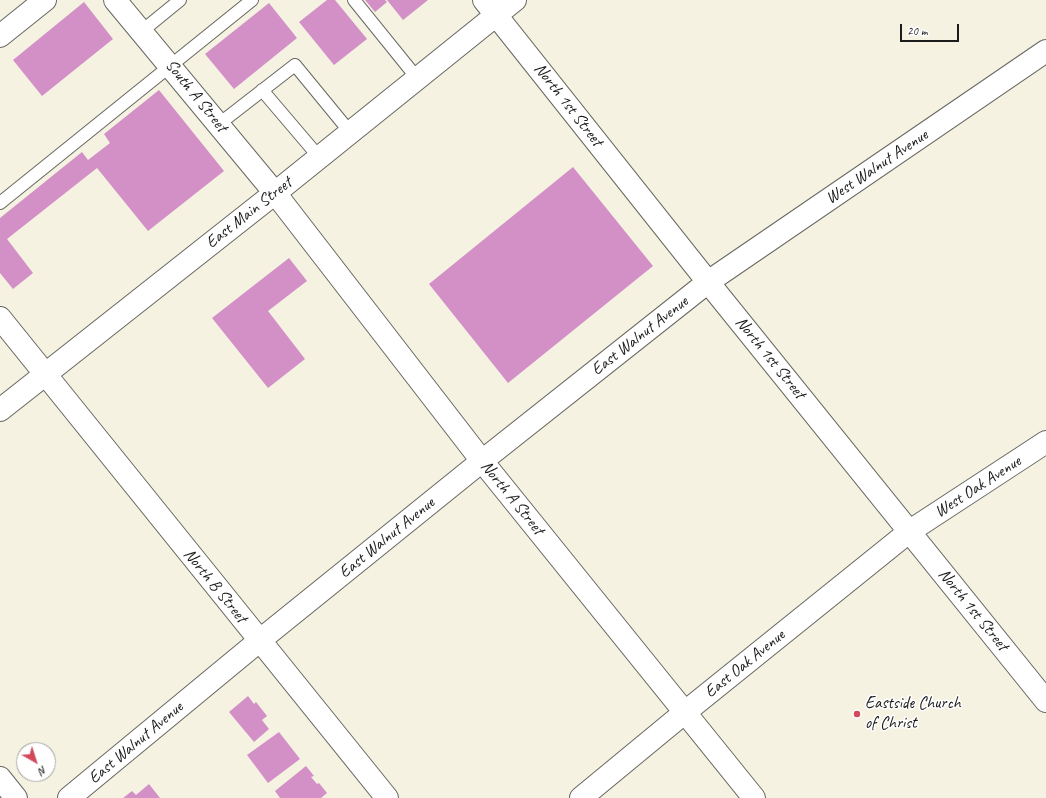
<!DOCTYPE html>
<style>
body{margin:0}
#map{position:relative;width:1046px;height:798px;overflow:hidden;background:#f5f2e2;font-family:Caveat,sans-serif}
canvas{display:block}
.north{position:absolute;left:16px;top:742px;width:40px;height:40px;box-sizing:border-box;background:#fff;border:1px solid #a4a4a4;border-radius:50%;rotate:141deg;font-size:11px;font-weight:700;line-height:16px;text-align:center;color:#1c1c1c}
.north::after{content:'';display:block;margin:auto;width:14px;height:18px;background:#d1495b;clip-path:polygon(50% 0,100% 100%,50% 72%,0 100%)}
.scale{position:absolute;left:900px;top:24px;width:59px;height:18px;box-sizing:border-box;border:2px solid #1c1c1c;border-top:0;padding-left:5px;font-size:12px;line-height:14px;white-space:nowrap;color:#1c1c1c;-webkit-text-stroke:3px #fff;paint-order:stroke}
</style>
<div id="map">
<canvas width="1046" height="798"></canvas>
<div class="north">N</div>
<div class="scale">20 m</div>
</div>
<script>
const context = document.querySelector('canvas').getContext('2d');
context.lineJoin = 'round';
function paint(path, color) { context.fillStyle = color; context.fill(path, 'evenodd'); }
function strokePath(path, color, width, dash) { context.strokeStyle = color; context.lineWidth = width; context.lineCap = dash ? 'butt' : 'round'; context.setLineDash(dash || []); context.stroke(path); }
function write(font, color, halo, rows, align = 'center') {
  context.font = font + ' Caveat,sans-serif'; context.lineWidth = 3; context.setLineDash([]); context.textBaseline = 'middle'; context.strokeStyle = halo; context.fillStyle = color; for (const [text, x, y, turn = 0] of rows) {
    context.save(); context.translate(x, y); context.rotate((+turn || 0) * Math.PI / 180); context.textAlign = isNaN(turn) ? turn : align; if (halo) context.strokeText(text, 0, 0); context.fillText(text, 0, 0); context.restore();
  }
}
paint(new Path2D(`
 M 327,0 L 335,0 L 367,39 L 334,65 L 299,22 Z
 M 365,0 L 385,0 L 387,2 L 375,12 Z
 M 387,0 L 428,0 L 403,20 Z
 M 84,2 L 113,39 L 42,96 L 13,60 Z
 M 269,3 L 297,38 L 234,89 L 205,54 Z
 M 159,90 L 224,171 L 148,231 L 97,168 L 7,239 L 33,273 L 13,289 L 0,273 L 0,218 L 82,152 L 88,160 L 110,143 L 104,134 Z
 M 573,167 L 653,266 L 508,383 L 429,284 Z
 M 289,258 L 307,281 L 268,311 L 305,359 L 268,388 L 212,318 Z
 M 248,696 L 254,704 L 256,702 L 267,716 L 262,720 L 269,729 L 254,742 L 229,712 Z
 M 279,732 L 300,759 L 268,783 L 247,755 Z
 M 306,766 L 314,776 L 311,777 L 317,784 L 319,783 L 327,793 L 321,798 L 280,798 L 275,791 Z
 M 149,784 L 160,798 L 123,798 L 132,791 L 136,795 Z`), '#d290c6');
const service = new Path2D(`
 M 354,0 L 417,78
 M 142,31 L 180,0
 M 262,90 L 319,157
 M 219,124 L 295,65 L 350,132
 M 0,203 L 252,0`);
const minor = new Path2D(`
 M 115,0 L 275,193 L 482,461 L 754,798
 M 484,0 L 708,282 L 1046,701
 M 0,36 L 45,0
 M 0,318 L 387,798
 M 0,778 L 16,798
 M 69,798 L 259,641 L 482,461 L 708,282 L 1046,51
 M 581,798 L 684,713 L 910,531 L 1046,442`);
const secondary = new Path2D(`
 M 0,410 L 275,193 L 515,0`);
strokePath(service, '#686761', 14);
strokePath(minor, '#686761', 24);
strokePath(secondary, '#686761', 24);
strokePath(service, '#fff', 12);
strokePath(minor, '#fff', 22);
strokePath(secondary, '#fff', 22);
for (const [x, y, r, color] of [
 [857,714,4,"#d1495b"]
]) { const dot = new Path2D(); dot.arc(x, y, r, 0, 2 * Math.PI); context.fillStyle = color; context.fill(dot); strokePath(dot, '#fff', 1.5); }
write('17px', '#1c1c1c', '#fff', [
 ["South A Street",196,96,51],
 ["North 1st Street",568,105,52],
 ["West Walnut Avenue",877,167,-34],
 ["East Main Street",249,213,-38],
 ["East Walnut Avenue",640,336,-38],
 ["North 1st Street",770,358,51],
 ["West Oak Avenue",978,487,-33],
 ["North A Street",512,498,51],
 ["East Walnut Avenue",387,538,-39],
 ["North B Street",215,586,51],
 ["North 1st Street",973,610,51],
 ["East Oak Avenue",745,664,-39],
 ["East Walnut Avenue",136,743,-40]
]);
write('17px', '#1c1c1c', '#fff', [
 ["Eastside Church",865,704],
 ["of Christ",865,724]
], 'left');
</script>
